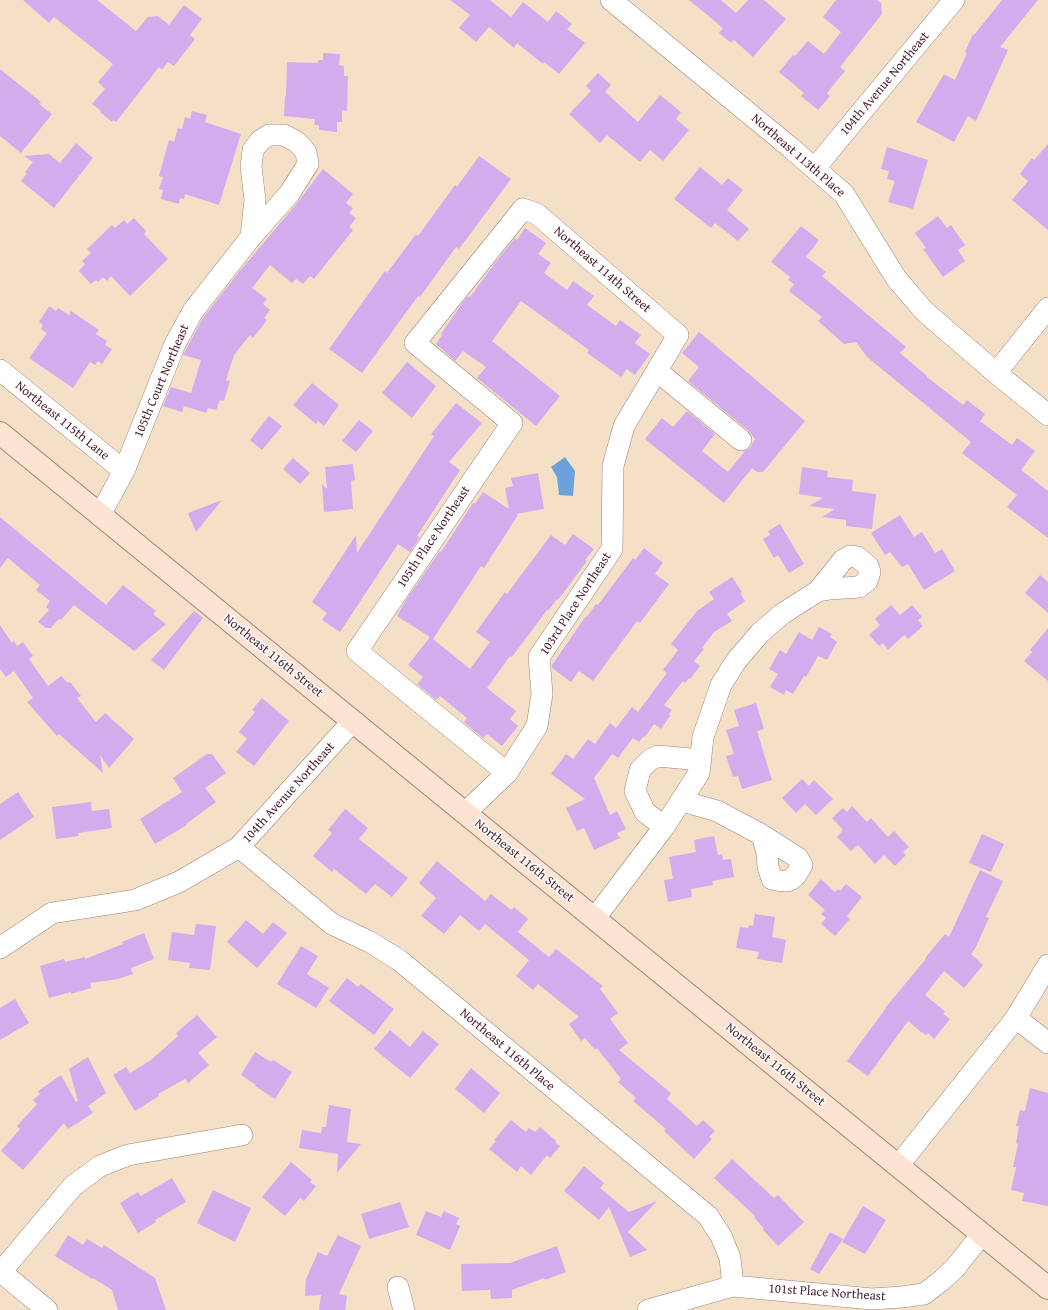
<!DOCTYPE html>
<style>
body{margin:0}
canvas{display:block;background:#f4e0c6}
</style>
<canvas width="1048" height="1310"></canvas>
<script>
const context = document.querySelector('canvas').getContext('2d');
context.lineJoin = 'round';
function paint(path, color) { context.fillStyle = color; context.fill(path, 'evenodd'); }
function strokePath(path, color, width, dash) { context.strokeStyle = color; context.lineWidth = width; context.lineCap = dash ? 'butt' : 'round'; context.setLineDash(dash || []); context.stroke(path); }
function write(font, color, halo, rows, align = 'center') {
  context.font = font + ' "Gentium Book Plus",serif'; context.lineWidth = 3; context.setLineDash([]); context.textBaseline = 'middle'; context.strokeStyle = halo; context.fillStyle = color; for (const [text, x, y, turn = 0] of rows) {
    context.save(); context.translate(x, y); context.rotate((+turn || 0) * Math.PI / 180); context.textAlign = isNaN(turn) ? turn : align; if (halo) context.strokeText(text, 0, 0); context.fillText(text, 0, 0); context.restore();
  }
}
paint(new Path2D(`
 M 565,457 L 575,471 L 573,496 L 559,495 L 557,477 L 551,467 Z`), '#6da1d9');
paint(new Path2D(`
 M 23,0 L 97,0 L 136,31 L 148,17 L 158,16 L 169,25 L 184,5 L 202,19 L 190,35 L 195,39 L 174,66 L 168,62 L 162,70 L 159,67 L 116,122 L 113,120 L 112,122 L 100,112 L 101,111 L 92,104 L 105,89 L 98,82 L 113,64 L 54,17 L 49,23 Z
 M 450,0 L 490,0 L 511,17 L 523,2 L 548,22 L 556,11 L 572,24 L 567,29 L 585,43 L 559,74 L 544,62 L 543,64 L 517,43 L 514,48 L 489,27 L 476,42 L 459,28 L 470,15 Z
 M 689,0 L 721,0 L 736,13 L 748,0 L 764,0 L 786,19 L 753,57 L 734,40 L 731,43 L 719,33 L 723,28 Z
 M 836,0 L 877,0 L 881,3 L 882,14 L 840,67 L 845,71 L 827,93 L 830,96 L 818,110 L 801,96 L 804,93 L 779,72 L 793,55 L 795,56 L 808,41 L 824,54 L 841,32 L 823,17 Z
 M 1002,0 L 1038,0 L 1000,47 L 1008,50 L 976,121 L 968,116 L 954,142 L 916,122 L 944,74 L 955,80 L 967,53 L 965,52 L 973,34 L 974,35 Z
 M 323,53 L 340,54 L 339,65 L 344,66 L 344,76 L 348,76 L 347,111 L 342,110 L 342,122 L 337,122 L 337,132 L 319,130 L 319,125 L 314,125 L 315,119 L 284,116 L 285,96 L 286,96 L 287,62 L 318,63 L 318,60 L 323,60 Z
 M 0,69 L 41,102 L 39,104 L 52,114 L 21,153 L 0,136 Z
 M 598,73 L 611,85 L 605,92 L 638,122 L 660,95 L 681,112 L 676,119 L 689,130 L 663,161 L 650,150 L 640,162 L 607,135 L 600,143 L 569,114 L 591,91 L 586,86 Z
 M 192,111 L 207,115 L 205,122 L 241,134 L 219,205 L 185,194 L 184,199 L 180,198 L 179,204 L 161,199 L 163,190 L 159,189 L 163,177 L 159,176 L 169,140 L 174,142 L 178,128 L 182,129 L 185,117 L 190,119 Z
 M 76,143 L 93,158 L 54,208 L 21,181 L 27,173 L 25,172 L 33,162 L 24,156 L 49,154 L 60,163 Z
 M 1048,144 L 1048,230 L 1012,200 L 1028,181 L 1020,174 L 1032,158 L 1034,160 Z
 M 887,147 L 928,160 L 913,209 L 888,202 L 895,181 L 887,179 L 889,171 L 881,169 Z
 M 479,156 L 511,179 L 459,249 L 456,247 L 420,297 L 418,296 L 362,373 L 329,349 L 385,271 L 387,273 L 416,234 L 418,236 L 455,185 L 457,187 Z
 M 700,167 L 722,185 L 728,178 L 743,190 L 727,210 L 749,229 L 738,241 L 715,223 L 711,228 L 674,199 Z
 M 323,169 L 353,194 L 346,203 L 353,208 L 349,213 L 356,218 L 349,227 L 353,230 L 314,279 L 310,276 L 303,284 L 296,279 L 292,283 L 270,265 L 252,288 L 267,299 L 263,304 L 270,310 L 264,318 L 267,320 L 253,338 L 250,335 L 234,355 L 226,380 L 230,381 L 224,401 L 220,400 L 216,410 L 208,408 L 206,413 L 184,406 L 182,412 L 163,406 L 171,387 L 191,393 L 201,360 L 183,355 L 203,318 L 239,272 L 298,202 Z
 M 938,216 L 947,228 L 951,225 L 965,245 L 958,250 L 965,261 L 943,277 L 923,249 L 926,248 L 915,233 Z
 M 134,218 L 146,231 L 144,234 L 168,259 L 130,296 L 111,276 L 107,281 L 103,277 L 98,282 L 96,280 L 91,284 L 79,271 L 85,264 L 82,261 L 91,253 L 87,249 L 112,225 L 115,228 L 124,220 L 127,224 Z
 M 801,226 L 819,240 L 806,257 L 826,272 L 822,276 L 906,347 L 900,353 L 927,376 L 927,377 L 963,405 L 967,400 L 985,414 L 980,421 L 1012,445 L 1017,438 L 1035,451 L 1021,470 L 1048,491 L 1048,538 L 1007,507 L 1017,495 L 962,453 L 971,442 L 867,357 L 856,342 L 844,344 L 818,321 L 822,317 L 789,291 L 794,284 L 788,280 L 790,277 L 771,262 Z
 M 525,228 L 546,243 L 538,254 L 551,263 L 544,273 L 567,290 L 573,281 L 594,296 L 587,305 L 616,326 L 620,320 L 641,335 L 635,343 L 650,354 L 635,375 L 627,369 L 621,377 L 587,353 L 589,350 L 521,301 L 492,341 L 560,396 L 536,426 L 477,378 L 486,367 L 463,351 L 455,361 L 436,344 L 442,335 L 441,334 L 463,302 L 468,296 L 470,297 L 495,263 L 515,238 L 517,240 Z
 M 49,306 L 56,311 L 58,308 L 69,315 L 71,311 L 99,330 L 96,334 L 107,341 L 105,345 L 112,349 L 102,364 L 98,361 L 95,365 L 90,362 L 73,388 L 29,358 L 47,333 L 41,329 L 43,325 L 39,322 Z
 M 699,332 L 805,421 L 763,472 L 757,472 L 752,468 L 724,503 L 645,439 L 662,418 L 673,427 L 687,411 L 715,434 L 702,451 L 728,472 L 745,451 L 750,448 L 755,439 L 749,431 L 688,381 L 699,367 L 682,353 Z
 M 407,362 L 436,386 L 412,418 L 382,393 Z
 M 312,383 L 339,405 L 324,426 L 318,421 L 316,424 L 293,405 Z
 M 456,403 L 482,423 L 449,462 L 460,470 L 417,536 L 420,537 L 410,552 L 398,544 L 340,632 L 322,620 L 327,613 L 312,602 L 356,535 L 357,553 L 434,436 L 431,434 Z
 M 269,416 L 282,426 L 262,450 L 250,440 Z
 M 359,420 L 373,431 L 356,452 L 342,441 Z
 M 293,458 L 310,473 L 300,484 L 283,469 Z
 M 353,464 L 355,480 L 351,481 L 353,509 L 324,512 L 322,484 L 327,489 L 325,467 Z
 M 802,467 L 828,471 L 827,477 L 853,480 L 852,491 L 876,494 L 872,529 L 846,526 L 846,520 L 822,517 L 835,509 L 809,506 L 823,498 L 799,494 Z
 M 538,473 L 544,509 L 516,514 L 518,515 L 484,568 L 481,566 L 433,639 L 470,669 L 490,642 L 476,632 L 505,592 L 507,594 L 551,535 L 565,545 L 573,534 L 594,549 L 585,560 L 587,561 L 558,600 L 557,599 L 548,611 L 547,610 L 512,657 L 510,656 L 487,688 L 516,711 L 510,719 L 518,726 L 502,746 L 487,734 L 483,738 L 464,722 L 467,718 L 440,696 L 436,700 L 417,684 L 423,677 L 408,665 L 430,637 L 397,616 L 406,600 L 440,551 L 441,552 L 473,503 L 475,504 L 483,492 L 509,509 L 505,488 L 513,486 L 511,478 Z
 M 222,500 L 196,532 L 188,513 Z
 M 900,515 L 914,537 L 922,532 L 935,553 L 942,549 L 955,571 L 924,590 L 908,564 L 902,567 L 890,552 L 885,555 L 871,533 Z
 M 0,517 L 106,605 L 123,585 L 156,611 L 153,614 L 166,624 L 134,651 L 74,605 L 61,620 L 59,619 L 51,628 L 46,628 L 38,622 L 49,610 L 46,607 L 50,601 L 36,590 L 40,585 L 8,558 L 0,568 Z
 M 780,524 L 804,564 L 789,573 L 778,555 L 774,558 L 763,539 L 770,535 L 768,531 Z
 M 644,548 L 663,563 L 655,574 L 669,584 L 640,623 L 637,621 L 593,681 L 579,671 L 571,682 L 552,668 L 552,665 L 586,616 L 587,617 L 596,604 L 598,605 L 633,558 L 635,560 Z
 M 1040,575 L 1048,582 L 1048,613 L 1025,593 Z
 M 732,577 L 742,592 L 740,593 L 745,601 L 727,614 L 732,621 L 714,632 L 702,648 L 704,649 L 694,661 L 700,666 L 690,679 L 689,678 L 685,683 L 683,681 L 664,705 L 672,710 L 669,714 L 670,716 L 661,729 L 654,724 L 645,737 L 644,736 L 639,742 L 633,738 L 618,758 L 612,754 L 594,778 L 610,815 L 617,811 L 626,829 L 617,833 L 620,838 L 594,850 L 584,828 L 577,831 L 566,808 L 585,799 L 551,774 L 566,754 L 573,759 L 588,739 L 595,744 L 610,723 L 616,728 L 632,707 L 638,712 L 667,673 L 663,670 L 678,650 L 671,644 L 697,611 L 714,599 L 709,592 Z
 M 891,605 L 900,615 L 912,605 L 922,617 L 918,620 L 923,626 L 908,639 L 904,635 L 888,650 L 883,643 L 879,646 L 869,635 L 880,625 L 875,619 Z
 M 194,611 L 203,618 L 164,670 L 151,660 Z
 M 0,625 L 12,643 L 14,641 L 17,646 L 23,642 L 33,656 L 29,659 L 48,686 L 61,676 L 68,683 L 70,682 L 81,696 L 77,698 L 96,722 L 105,713 L 134,739 L 109,768 L 100,755 L 103,773 L 59,734 L 57,736 L 27,702 L 33,698 L 14,671 L 6,677 L 0,669 Z
 M 819,627 L 832,634 L 830,637 L 837,642 L 827,660 L 818,656 L 806,677 L 804,676 L 793,694 L 786,690 L 784,695 L 770,687 L 778,674 L 769,669 L 780,650 L 786,654 L 799,632 L 812,640 Z
 M 1048,628 L 1048,681 L 1024,661 L 1032,652 L 1030,650 Z
 M 262,698 L 289,721 L 254,766 L 236,752 L 247,739 L 239,732 L 255,712 L 252,710 Z
 M 756,703 L 764,729 L 757,731 L 772,780 L 742,789 L 738,776 L 733,777 L 726,756 L 734,754 L 726,730 L 739,726 L 734,710 Z
 M 207,754 L 212,754 L 226,773 L 205,788 L 216,802 L 186,824 L 187,825 L 155,844 L 140,819 L 182,792 L 173,778 Z
 M 802,779 L 809,786 L 814,780 L 833,799 L 816,815 L 805,804 L 796,813 L 782,798 Z
 M 18,792 L 34,817 L 0,840 L 0,804 Z
 M 91,802 L 92,811 L 109,809 L 112,828 L 78,833 L 79,836 L 56,839 L 52,807 Z
 M 852,806 L 867,822 L 871,818 L 888,837 L 894,831 L 909,847 L 903,852 L 906,855 L 895,866 L 884,855 L 875,864 L 858,845 L 851,851 L 837,837 L 843,830 L 832,818 L 843,808 L 847,812 Z
 M 345,809 L 368,828 L 359,839 L 408,878 L 392,897 L 375,884 L 366,894 L 334,869 L 332,872 L 313,856 L 332,833 L 328,830 Z
 M 982,834 L 1004,844 L 991,872 L 969,863 Z
 M 714,836 L 718,855 L 722,854 L 723,860 L 731,859 L 734,877 L 712,881 L 713,885 L 691,889 L 692,897 L 668,902 L 664,880 L 673,879 L 669,857 L 696,852 L 694,840 Z
 M 437,861 L 485,901 L 491,894 L 511,910 L 514,907 L 528,919 L 518,932 L 549,957 L 556,949 L 603,986 L 600,989 L 618,1013 L 610,1019 L 628,1043 L 619,1050 L 671,1093 L 667,1099 L 697,1126 L 703,1120 L 715,1131 L 709,1137 L 712,1139 L 694,1159 L 664,1131 L 666,1129 L 633,1101 L 636,1098 L 618,1082 L 621,1079 L 597,1048 L 595,1050 L 585,1038 L 581,1041 L 569,1024 L 579,1017 L 538,984 L 533,990 L 516,976 L 529,960 L 485,924 L 479,931 L 460,915 L 444,934 L 421,916 L 436,898 L 419,883 Z
 M 980,870 L 1003,881 L 986,917 L 989,918 L 975,949 L 971,954 L 983,965 L 964,988 L 944,971 L 925,995 L 941,1008 L 945,1012 L 943,1014 L 950,1019 L 934,1039 L 928,1033 L 926,1035 L 921,1032 L 908,1021 L 868,1076 L 847,1061 L 886,1008 L 885,1008 L 925,960 L 926,957 L 945,934 L 949,937 Z
 M 821,879 L 835,892 L 838,889 L 840,891 L 846,884 L 862,897 L 847,916 L 850,919 L 835,936 L 821,924 L 826,918 L 821,914 L 825,910 L 808,895 Z
 M 755,914 L 775,917 L 772,937 L 786,940 L 782,963 L 757,959 L 759,952 L 736,948 L 740,927 L 748,928 L 749,925 L 753,926 Z
 M 246,920 L 263,934 L 273,922 L 287,933 L 257,968 L 227,942 Z
 M 196,924 L 216,926 L 210,970 L 189,968 L 190,963 L 168,960 L 172,932 L 194,935 Z
 M 144,933 L 154,959 L 131,968 L 133,974 L 118,979 L 90,983 L 91,988 L 71,994 L 71,992 L 49,998 L 40,966 L 64,959 L 65,962 L 85,957 L 85,959 L 123,944 L 122,942 Z
 M 301,946 L 318,956 L 307,974 L 329,988 L 316,1008 L 277,984 Z
 M 347,978 L 358,987 L 361,984 L 394,1009 L 374,1035 L 329,1001 Z
 M 15,999 L 29,1023 L 0,1040 L 0,1008 Z
 M 197,1015 L 217,1037 L 198,1053 L 209,1065 L 188,1083 L 185,1079 L 158,1094 L 159,1096 L 135,1111 L 113,1075 L 126,1067 L 130,1073 L 151,1060 L 178,1036 L 176,1033 Z
 M 390,1030 L 410,1047 L 423,1031 L 439,1044 L 410,1078 L 374,1049 Z
 M 255,1052 L 271,1062 L 273,1060 L 292,1072 L 275,1099 L 255,1086 L 256,1085 L 241,1075 Z
 M 88,1057 L 106,1093 L 88,1106 L 93,1113 L 68,1129 L 64,1123 L 23,1170 L 1,1151 L 20,1129 L 17,1126 L 37,1104 L 33,1100 L 40,1094 L 38,1091 L 61,1075 L 76,1102 L 78,1101 L 69,1069 Z
 M 471,1068 L 500,1093 L 484,1113 L 455,1089 Z
 M 1030,1088 L 1048,1093 L 1048,1206 L 1022,1201 L 1024,1193 L 1011,1190 L 1016,1167 L 1013,1167 L 1018,1144 L 1016,1143 L 1019,1126 L 1016,1126 L 1020,1110 L 1025,1111 Z
 M 329,1105 L 351,1109 L 347,1142 L 361,1144 L 337,1173 L 338,1154 L 299,1148 L 302,1130 L 321,1133 L 322,1127 L 326,1127 Z
 M 511,1120 L 526,1132 L 529,1128 L 535,1132 L 540,1127 L 556,1141 L 555,1142 L 560,1146 L 550,1158 L 547,1155 L 531,1175 L 521,1166 L 517,1172 L 489,1149 L 496,1141 L 494,1140 Z
 M 732,1159 L 774,1198 L 778,1195 L 804,1222 L 778,1246 L 763,1230 L 764,1229 L 754,1217 L 755,1216 L 714,1178 Z
 M 291,1162 L 312,1180 L 310,1182 L 316,1186 L 304,1201 L 300,1198 L 285,1216 L 262,1197 Z
 M 584,1166 L 604,1183 L 600,1188 L 629,1212 L 657,1201 L 628,1232 L 647,1250 L 630,1257 L 609,1207 L 599,1220 L 564,1191 Z
 M 172,1178 L 186,1202 L 155,1220 L 156,1222 L 138,1233 L 120,1203 L 138,1192 L 141,1196 Z
 M 213,1190 L 251,1208 L 235,1242 L 197,1223 Z
 M 400,1202 L 409,1227 L 369,1239 L 361,1214 Z
 M 863,1206 L 886,1220 L 865,1254 L 842,1242 Z
 M 426,1211 L 441,1217 L 444,1211 L 459,1218 L 456,1224 L 460,1226 L 450,1250 L 416,1235 Z
 M 830,1232 L 843,1239 L 819,1274 L 810,1269 Z
 M 68,1235 L 83,1245 L 87,1239 L 102,1248 L 104,1245 L 155,1278 L 166,1310 L 118,1310 L 112,1290 L 93,1278 L 92,1279 L 55,1256 Z
 M 338,1235 L 361,1246 L 339,1294 L 347,1296 L 345,1310 L 319,1310 L 321,1295 L 305,1296 L 306,1279 L 318,1252 L 327,1256 Z
 M 557,1246 L 566,1272 L 545,1280 L 544,1278 L 512,1290 L 512,1298 L 491,1299 L 490,1290 L 462,1291 L 461,1264 L 510,1263 Z`), '#d3aced');
const street = new Path2D(`
 M 611,0 L 791,148 L 844,194 L 896,278 L 924,311 L 996,373 L 1048,415
 M 815,168 L 954,0
 M 0,370 L 124,471
 M 657,371 L 741,440
 M 996,373 L 1048,308
 M 100,515 L 124,471 L 175,344 L 193,311 L 251,237 L 289,194 L 308,164 L 306,152 L 297,142 L 284,135 L 269,135 L 260,141 L 253,150 L 251,167 L 255,200 L 251,237
 M 682,801 L 717,811 L 762,835 L 767,853 L 768,867 L 772,879 C 790,884 793,881 802,865 L 798,858 L 762,835
 M 465,813 L 507,773 L 537,726 L 542,694 L 539,657 L 612,549 L 613,466 L 624,426 L 678,335 L 537,214 L 523,209 L 415,343 L 512,423 L 357,651 L 507,773
 M 664,827 L 645,812 L 635,791 L 640,770 L 650,760 L 658,756 L 701,760
 M 239,847 L 332,924 L 370,942 L 399,960 L 708,1216 L 721,1236 L 730,1258 L 733,1286
 M 595,918 L 664,827 L 699,773 L 703,737 L 721,685 L 736,661 L 760,633 L 782,614 L 818,591 L 830,589 L 859,587 L 867,581 L 870,572 L 868,566 L 857,557 L 850,556 L 843,560 L 818,591
 M 0,948 L 52,913 L 135,900 L 179,882 L 239,847 L 353,721
 M 1016,1018 L 1048,1043
 M 898,1166 L 1016,1018 L 1048,965
 M 0,1271 L 47,1310
 M 0,1273 L 73,1186 L 100,1166 L 128,1155 L 242,1135
 M 398,1287 L 404,1310
 M 648,1310 L 733,1286 L 872,1299 L 902,1297 L 924,1294 L 941,1281 L 955,1268 L 982,1234`);
const secondary = new Path2D(`
 M 0,433 L 465,813 L 1048,1288`);
strokePath(street, '#9f8078', 22);
strokePath(secondary, '#9f8078', 24);
strokePath(street, '#fff', 21);
strokePath(secondary, '#fde3d1', 22);
write('13px', '#4a1f2b', '#fff', [
 ["104th Avenue Northeast",885,84,-50],
 ["Northeast 113th Place",798,156,41],
 ["Northeast 114th Street",602,270,41],
 ["105th Court Northeast",162,381,-67],
 ["Northeast 115th Lane",62,421,39],
 ["105th Place Northeast",434,537,-56],
 ["103rd Place Northeast",576,604,-57],
 ["Northeast 116th Street",273,656,39],
 ["104th Avenue Northeast",289,793,-48],
 ["Northeast 116th Street",524,861,39],
 ["Northeast 116th Place",507,1050,40],
 ["Northeast 116th Street",775,1065,39],
 ["101st Place Northeast",827,1293,4]
]);
</script>
